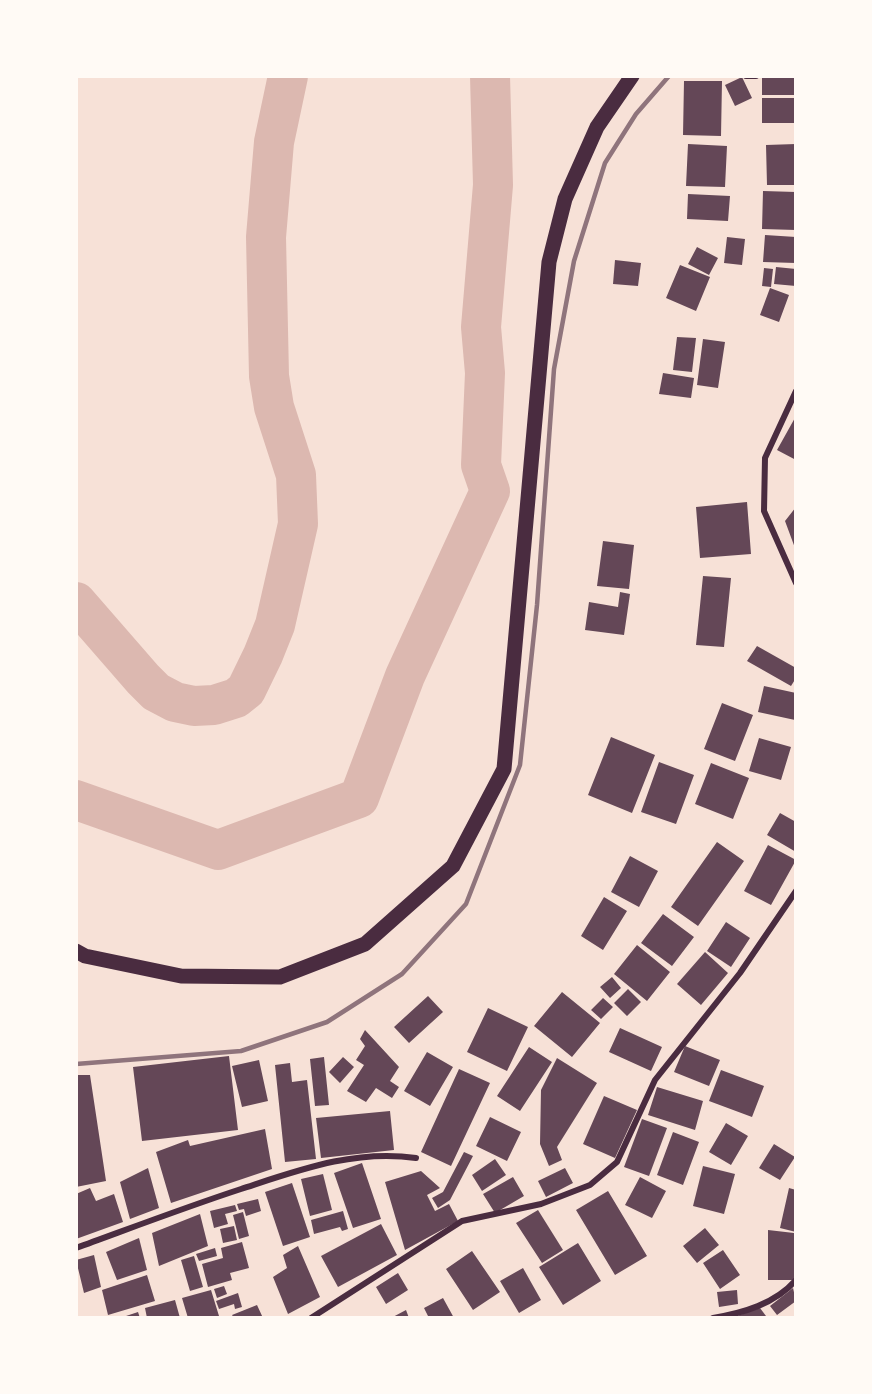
<!DOCTYPE html>
<style>
body{margin:0}
#map{position:relative;width:872px;height:1394px;overflow:hidden;background:#f7e1d7;font-family:Jost,sans-serif}
canvas{display:block}
.frame{position:absolute;inset:0;border:78px solid #fffaf5;pointer-events:none}
</style>
<div id="map">
<canvas width="872" height="1394"></canvas>
<div class="frame"></div>
</div>
<script>
const context = document.querySelector('canvas').getContext('2d');
context.lineJoin = 'round';
function strokePath(path, color, width, dash) { context.strokeStyle = color; context.lineWidth = width; context.lineCap = dash ? 'butt' : 'round'; context.setLineDash(dash || []); context.stroke(path); }
function paint(path, color) { context.fillStyle = color; context.fill(path, 'evenodd'); }
strokePath(new Path2D(`
 M 76,602 L 143,679 L 156,692 L 175,702 L 194,706 L 214,705 L 236,698 L 246,690 L 263,655 L 275,625 L 298,524 L 296,475 L 274,407 L 269,376 L 266,237 L 274,142 L 288,76
 M 76,800 L 218,850 L 359,798 L 405,676 L 490,491 L 481,465 L 485,373 L 481,327 L 493,185 L 490,76`), '#dcb8b0', 40);
paint(new Path2D(`
 M 742,77 L 752,98 L 735,106 L 725,85 Z
 M 762,78 L 796,78 L 796,95 L 762,95 Z
 M 684,81 L 722,81 L 721,136 L 683,135 Z
 M 762,98 L 796,98 L 796,123 L 762,123 Z
 M 688,144 L 727,146 L 725,187 L 686,186 Z
 M 796,144 L 796,185 L 767,185 L 766,145 Z
 M 763,191 L 796,192 L 796,230 L 762,229 Z
 M 688,194 L 730,196 L 728,221 L 687,219 Z
 M 765,235 L 796,237 L 796,263 L 763,262 Z
 M 727,237 L 745,239 L 742,265 L 724,263 Z
 M 697,247 L 718,258 L 709,275 L 688,264 Z
 M 615,260 L 641,263 L 638,286 L 613,284 Z
 M 680,265 L 710,277 L 696,311 L 666,298 Z
 M 776,267 L 796,269 L 796,286 L 774,284 Z
 M 764,268 L 773,269 L 771,287 L 762,286 Z
 M 770,288 L 789,295 L 779,322 L 760,315 Z
 M 677,337 L 696,338 L 692,372 L 673,370 Z
 M 703,339 L 725,342 L 718,388 L 697,385 Z
 M 663,373 L 694,378 L 691,398 L 659,394 Z
 M 796,416 L 796,460 L 777,450 Z
 M 747,502 L 751,554 L 700,558 L 696,507 Z
 M 796,507 L 796,548 L 795,548 L 785,521 Z
 M 603,541 L 634,545 L 629,589 L 597,586 Z
 M 703,576 L 731,578 L 724,647 L 696,645 Z
 M 620,592 L 630,594 L 624,635 L 585,630 L 589,602 L 618,607 Z
 M 757,646 L 796,668 L 796,678 L 791,686 L 747,661 Z
 M 764,686 L 796,693 L 795,720 L 758,712 Z
 M 722,703 L 753,715 L 735,761 L 704,749 Z
 M 611,737 L 655,755 L 632,813 L 588,795 Z
 M 759,738 L 791,747 L 781,780 L 749,771 Z
 M 659,762 L 694,775 L 676,824 L 641,812 Z
 M 711,763 L 749,778 L 733,819 L 695,804 Z
 M 780,813 L 796,822 L 796,852 L 767,835 Z
 M 717,842 L 744,861 L 698,926 L 671,907 Z
 M 768,845 L 796,860 L 771,905 L 744,891 Z
 M 630,856 L 658,871 L 639,907 L 611,892 Z
 M 604,897 L 627,911 L 603,950 L 581,936 Z
 M 663,914 L 694,937 L 672,966 L 641,943 Z
 M 726,922 L 750,938 L 731,967 L 707,951 Z
 M 637,945 L 670,972 L 647,1001 L 614,974 Z
 M 705,952 L 728,973 L 701,1005 L 677,984 Z
 M 612,977 L 621,988 L 610,998 L 600,987 Z
 M 628,989 L 641,1002 L 627,1016 L 614,1003 Z
 M 562,992 L 600,1023 L 572,1057 L 534,1026 Z
 M 428,996 L 443,1012 L 409,1043 L 394,1027 Z
 M 603,998 L 613,1007 L 601,1019 L 591,1010 Z
 M 488,1008 L 528,1027 L 507,1071 L 467,1052 Z
 M 620,1028 L 662,1047 L 651,1071 L 609,1052 Z
 M 365,1030 L 399,1067 L 390,1081 L 399,1087 L 392,1098 L 376,1088 L 366,1102 L 347,1091 L 364,1065 L 356,1060 L 365,1046 L 360,1039 Z
 M 685,1046 L 720,1060 L 709,1086 L 674,1072 Z
 M 529,1047 L 552,1062 L 520,1111 L 497,1096 Z
 M 427,1052 L 453,1067 L 430,1106 L 404,1091 Z
 M 229,1056 L 238,1130 L 142,1141 L 133,1067 Z
 M 324,1057 L 329,1105 L 315,1106 L 310,1059 Z
 M 343,1057 L 354,1067 L 340,1083 L 329,1072 Z
 M 557,1058 L 597,1083 L 557,1147 L 562,1160 L 549,1166 L 540,1144 L 541,1090 Z
 M 259,1060 L 268,1101 L 242,1107 L 232,1066 Z
 M 290,1063 L 292,1082 L 307,1080 L 316,1159 L 285,1162 L 275,1065 Z
 M 459,1069 L 490,1083 L 451,1166 L 421,1152 Z
 M 721,1070 L 764,1086 L 752,1117 L 709,1101 Z
 M 76,1075 L 90,1075 L 106,1181 L 76,1187 Z
 M 657,1087 L 703,1101 L 695,1130 L 648,1115 Z
 M 604,1096 L 637,1110 L 615,1158 L 583,1144 Z
 M 390,1111 L 394,1150 L 321,1158 L 316,1118 Z
 M 490,1117 L 521,1132 L 507,1161 L 476,1146 Z
 M 642,1119 L 667,1128 L 649,1176 L 624,1167 Z
 M 726,1123 L 748,1136 L 731,1165 L 709,1152 Z
 M 265,1129 L 272,1169 L 171,1203 L 156,1152 L 188,1140 L 190,1146 Z
 M 673,1132 L 699,1142 L 683,1185 L 657,1175 Z
 M 774,1144 L 795,1157 L 780,1180 L 759,1168 Z
 M 464,1152 L 473,1156 L 450,1200 L 438,1208 L 432,1198 L 443,1192 Z
 M 495,1159 L 506,1175 L 482,1191 L 472,1175 Z
 M 362,1163 L 381,1219 L 353,1228 L 334,1173 Z
 M 703,1166 L 735,1174 L 724,1214 L 693,1206 Z
 M 148,1168 L 159,1208 L 130,1219 L 120,1182 Z
 M 565,1168 L 573,1183 L 546,1197 L 538,1181 Z
 M 421,1171 L 440,1188 L 427,1195 L 435,1211 L 449,1204 L 458,1221 L 405,1250 L 385,1182 Z
 M 323,1174 L 332,1210 L 310,1216 L 301,1179 Z
 M 513,1177 L 524,1196 L 495,1213 L 483,1194 Z
 M 640,1177 L 666,1191 L 652,1218 L 625,1205 Z
 M 292,1183 L 310,1237 L 283,1246 L 265,1192 Z
 M 90,1188 L 96,1201 L 114,1194 L 123,1222 L 76,1239 L 76,1194 Z
 M 789,1188 L 796,1190 L 796,1232 L 780,1228 Z
 M 608,1191 L 647,1256 L 615,1275 L 576,1210 Z
 M 258,1199 L 261,1211 L 246,1216 L 244,1209 L 239,1210 L 237,1204 Z
 M 235,1205 L 237,1211 L 225,1214 L 228,1224 L 214,1228 L 210,1211 Z
 M 538,1210 L 563,1250 L 542,1263 L 516,1223 Z
 M 343,1211 L 348,1229 L 342,1231 L 340,1227 L 314,1234 L 311,1220 Z
 M 243,1212 L 249,1236 L 239,1239 L 233,1215 Z
 M 200,1214 L 208,1246 L 159,1266 L 152,1233 Z
 M 381,1224 L 397,1255 L 338,1287 L 321,1256 Z
 M 234,1226 L 237,1240 L 223,1243 L 220,1229 Z
 M 705,1228 L 719,1245 L 697,1263 L 683,1246 Z
 M 768,1230 L 794,1233 L 794,1280 L 768,1280 Z
 M 139,1238 L 147,1270 L 117,1280 L 106,1252 Z
 M 242,1242 L 249,1268 L 230,1273 L 232,1280 L 208,1287 L 202,1264 L 223,1258 L 221,1248 Z
 M 578,1243 L 601,1281 L 563,1305 L 539,1267 Z
 M 298,1246 L 320,1297 L 288,1314 L 273,1277 L 287,1268 L 283,1255 Z
 M 215,1248 L 217,1256 L 199,1261 L 196,1254 Z
 M 723,1250 L 740,1275 L 720,1289 L 703,1263 Z
 M 472,1251 L 500,1292 L 473,1310 L 446,1269 Z
 M 94,1255 L 101,1287 L 84,1293 L 76,1260 Z
 M 194,1256 L 203,1287 L 190,1291 L 181,1260 Z
 M 523,1268 L 541,1300 L 519,1313 L 500,1281 Z
 M 398,1273 L 408,1290 L 386,1304 L 376,1287 Z
 M 147,1275 L 155,1301 L 108,1315 L 102,1290 Z
 M 224,1286 L 227,1294 L 217,1298 L 214,1289 Z
 M 793,1288 L 796,1301 L 777,1315 L 770,1306 Z
 M 211,1290 L 219,1316 L 188,1318 L 182,1298 Z
 M 737,1290 L 738,1304 L 719,1307 L 717,1292 Z
 M 238,1293 L 242,1307 L 235,1309 L 234,1304 L 219,1309 L 216,1301 Z
 M 443,1298 L 454,1318 L 429,1318 L 424,1308 Z
 M 175,1300 L 180,1318 L 147,1318 L 145,1308 Z
 M 257,1305 L 263,1318 L 234,1318 L 232,1315 Z
 M 760,1308 L 766,1316 L 763,1318 L 734,1317 Z
 M 406,1310 L 409,1318 L 391,1318 Z
 M 138,1312 L 140,1318 L 123,1318 L 123,1317 Z`), '#644757');
strokePath(new Path2D(`
 M 746,76 L 756,76
 M 796,391 L 765,458 L 764,511 L 796,583
 M 76,1248 C 131,1228 186,1207 241,1189 C 299,1170 355,1149 416,1158
 M 311,1318 L 462,1221 L 541,1204 L 590,1185 L 617,1162 L 655,1080 L 740,973 L 796,891
 M 713,1318 C 743,1313 775,1304 796,1280`), '#4a2c40', 6);
strokePath(new Path2D(`
 M 76,951 L 85,956 L 181,976 L 280,977 L 365,944 L 453,866 L 504,769 L 549,262 L 565,199 L 597,127 L 632,76`), '#4a2c40', 15);
strokePath(new Path2D(`
 M 76,1064 L 241,1051 L 327,1022 L 402,974 L 466,904 L 520,765 L 537,605 L 554,369 L 574,261 L 605,163 L 636,114 L 669,76`), '#8f747c', 4.5);
</script>
